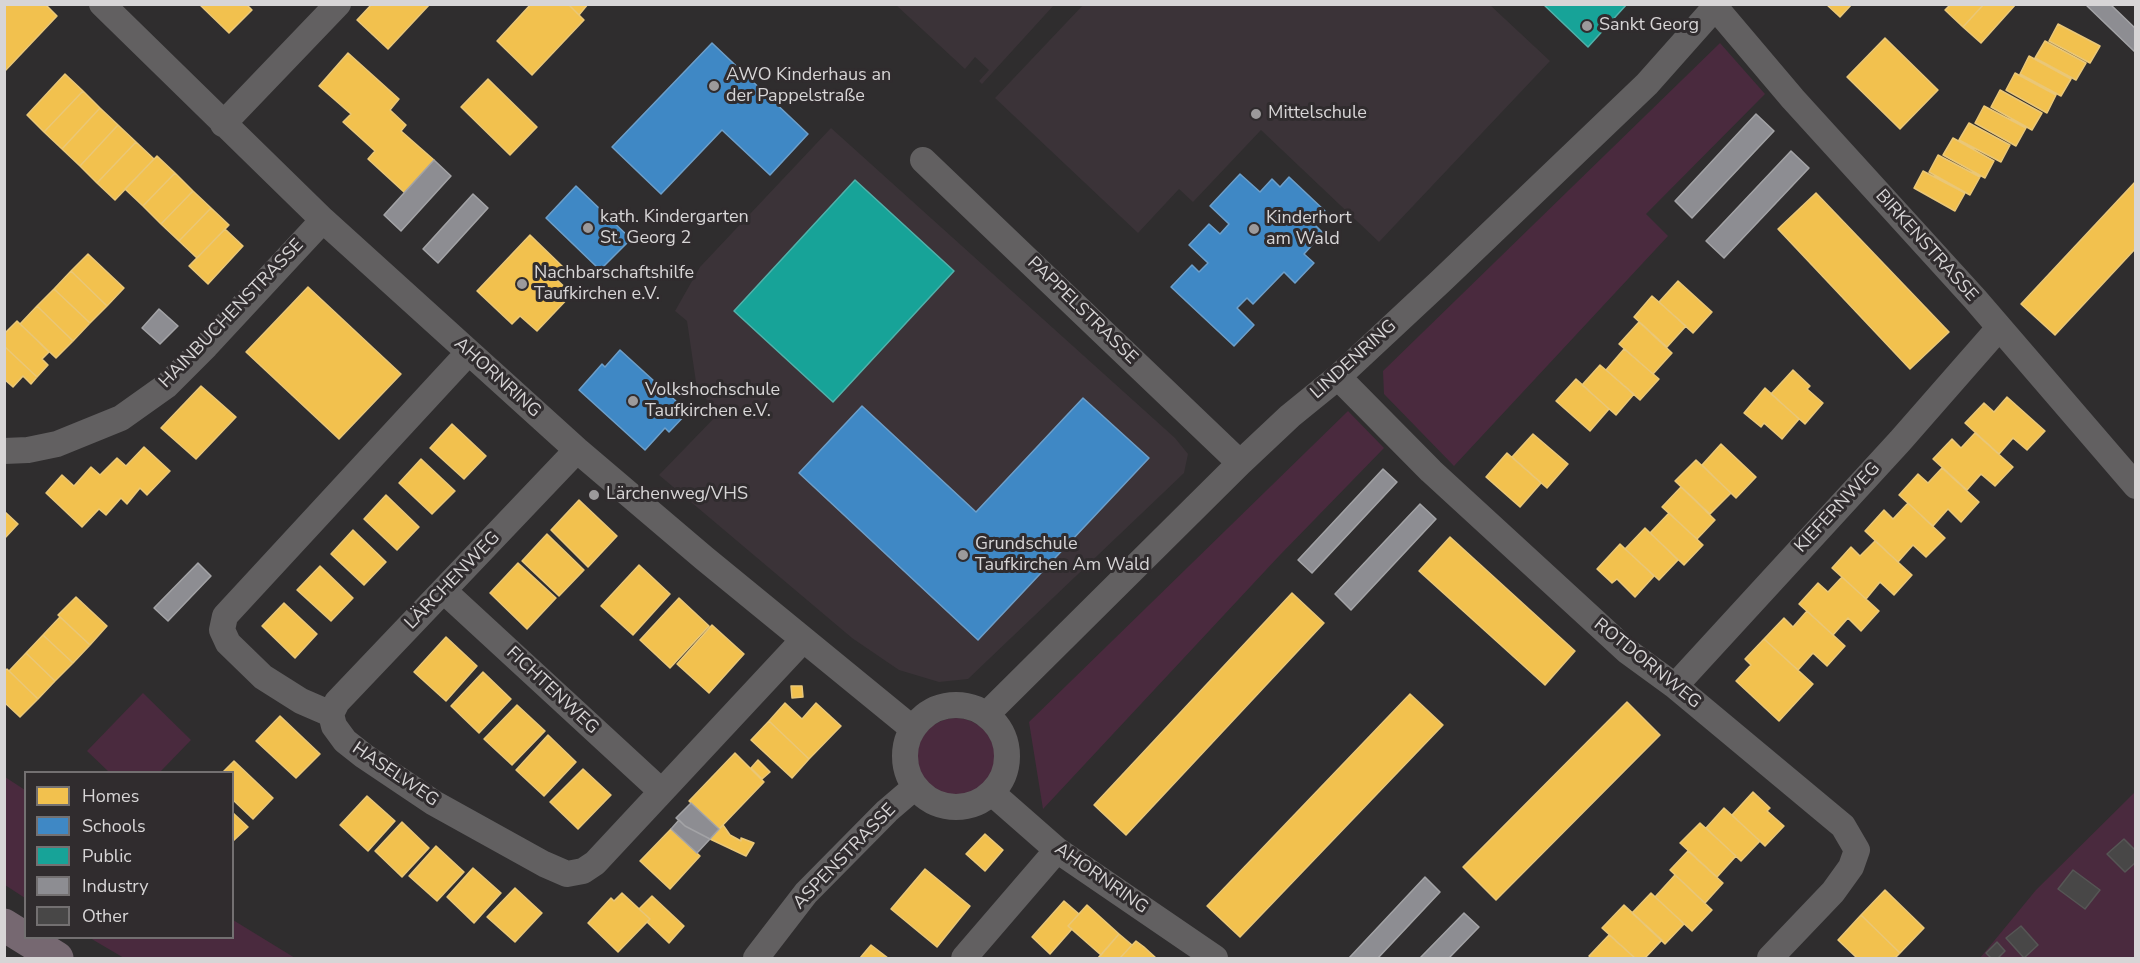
<!DOCTYPE html>
<meta charset="utf-8">
<style>
body{margin:0}
#map{position:relative;width:2140px;height:963px;overflow:hidden;background:#2f2d2e;font-family:"Nunito Sans",sans-serif}
canvas{display:block}
.frame{position:absolute;inset:0;border:6px solid #d7d5d6;pointer-events:none}
.legend{position:absolute;left:24px;top:771px;width:210px;height:168px;box-sizing:border-box;background:#302c2e;border:2px solid #737071;margin:0;padding:8px 10px;list-style:none;font-size:18px;color:#d7d5d6}
.legend li{display:flex;align-items:center;gap:12px;height:30px}
.legend b{width:30px;border:2px solid #737071}
</style>
<div id="map">
<canvas width="2140" height="963"></canvas>
<div class="frame"></div>
<ul class="legend">
<li><b style="height:16px;background:#f2c14e"></b>Homes</li>
<li><b style="height:16px;background:#3f88c5"></b>Schools</li>
<li><b style="height:16px;background:#17a398"></b>Public</li>
<li><b style="height:16px;background:#8d8d92"></b>Industry</li>
<li><b style="height:16px;background:#484747"></b>Other</li>
</ul>
</div>
<script>
const context = document.querySelector('canvas').getContext('2d');
context.lineJoin = 'round';
function paint(path, color) { context.fillStyle = color; context.fill(path, 'evenodd'); }
function strokePath(path, color, width, dash) { context.strokeStyle = color; context.lineWidth = width; context.lineCap = dash ? 'butt' : 'round'; context.setLineDash(dash || []); context.stroke(path); }
function write(font, color, halo, rows, align = 'center') {
  context.font = font + ' "Nunito Sans",sans-serif'; context.lineWidth = 6; context.setLineDash([]); context.textBaseline = 'middle'; context.strokeStyle = halo; context.fillStyle = color; for (const [text, x, y, turn = 0] of rows) {
    context.save(); context.translate(x, y); context.rotate((+turn || 0) * Math.PI / 180); context.textAlign = isNaN(turn) ? turn : align; if (halo) context.strokeText(text, 0, 0); context.fillText(text, 0, 0); context.restore();
  }
}
paint(new Path2D(`
 M 1084,4 L 1490,5 L 1550,61 L 1379,242 L 1261,130 L 1193,202 L 1179,189 L 1138,233 L 995,98 Z
 M 896,5 L 1054,5 L 982,84 L 979,81 L 989,70 L 975,57 L 965,69 Z
 M 831,128 L 1175,438 L 1188,454 L 1184,473 L 968,679 L 939,682 L 899,670 L 852,638 L 659,475 L 719,413 L 697,389 L 687,321 L 675,311 L 700,267 Z`), '#3b3338');
paint(new Path2D(`
 M 1720,43 L 1765,94 L 1646,214 L 1668,236 L 1454,466 L 1384,394 L 1383,371 Z
 M 1348,411 L 1384,448 L 1279,556 L 1043,809 L 1029,722 Z
 M 143,693 L 191,740 L 160,772 L 109,772 L 87,751 Z
 M917 757a39 39 0 1 1 78 0a39 39 0 1 1-78 0Z
 M 5,777 L 25,790 L 25,898 L 5,885 Z
 M 2135,792 L 2135,958 L 1980,958 L 2036,890 Z
 M 233,920 L 295,958 L 124,958 L 90,938 L 232,938 Z`), '#4a2a3e');
const homes = new Path2D(`
 M 4,4 L 45,4 L 57,16 L 4,72 Z
 M 199,4 L 246,4 L 252,10 L 229,33 Z
 M 372,4 L 430,4 L 388,49 L 357,20 Z
 M 531,4 L 568,4 L 584,20 L 532,75 L 497,41 Z
 M 568,4 L 588,4 L 579,15 Z
 M 1826,4 L 1852,4 L 1840,17 Z
 M 1951,4 L 1984,4 L 1963,27 L 1945,10 Z
 M 1984,4 L 2016,4 L 1981,43 L 1963,27 Z
 M 2058,24 L 2100,46 L 2090,63 L 2049,41 Z
 M 1885,38 L 1938,90 L 1900,129 L 1847,77 Z
 M 2045,41 L 2086,63 L 2076,80 L 2035,58 Z
 M 348,53 L 399,99 L 390,110 L 406,125 L 401,131 L 434,160 L 405,193 L 368,159 L 375,151 L 343,122 L 351,114 L 319,86 Z
 M 2029,56 L 2071,79 L 2061,96 L 2020,74 Z
 M 2015,73 L 2056,95 L 2047,113 L 2006,90 Z
 M 65,74 L 83,91 L 44,132 L 27,115 Z
 M 488,79 L 537,127 L 510,155 L 461,107 Z
 M 2000,90 L 2042,113 L 2032,130 L 1991,107 Z
 M 83,91 L 100,108 L 62,149 L 44,132 Z
 M 1984,106 L 2026,128 L 2016,146 L 1975,123 Z
 M 100,108 L 118,125 L 80,166 L 62,149 Z
 M 1969,123 L 2010,145 L 2001,162 L 1959,140 Z
 M 118,125 L 136,142 L 97,183 L 80,166 Z
 M 1953,138 L 1994,161 L 1985,178 L 1943,155 Z
 M 136,142 L 154,159 L 115,200 L 97,183 Z
 M 1938,155 L 1980,177 L 1970,195 L 1929,172 Z
 M 157,156 L 175,173 L 143,206 L 125,189 Z
 M 1923,171 L 1965,193 L 1955,211 L 1914,188 Z
 M 175,173 L 193,191 L 161,224 L 143,206 Z
 M 2136,181 L 2136,248 L 2055,335 L 2021,304 Z
 M 193,191 L 211,208 L 179,241 L 161,224 Z
 M 1816,193 L 1949,332 L 1910,369 L 1778,229 Z
 M 211,208 L 229,225 L 197,258 L 179,241 Z
 M 225,229 L 243,246 L 208,284 L 189,266 Z
 M 530,235 L 563,267 L 554,277 L 572,294 L 537,331 L 520,316 L 512,324 L 477,291 Z
 M 88,254 L 124,288 L 107,306 L 71,271 Z
 M 71,271 L 107,306 L 90,323 L 54,289 Z
 M 1678,281 L 1712,312 L 1693,333 L 1659,302 Z
 M 308,287 L 401,374 L 339,439 L 246,352 Z
 M 54,289 L 90,323 L 73,341 L 37,306 Z
 M 1652,296 L 1686,326 L 1667,347 L 1634,317 Z
 M 37,306 L 73,341 L 56,358 L 20,324 Z
 M 17,321 L 49,352 L 42,359 L 48,365 L 37,377 L 4,346 L 4,334 Z
 M 1639,322 L 1672,353 L 1653,374 L 1619,344 Z
 M 4,346 L 37,377 L 31,384 L 23,376 L 13,387 L 4,379 Z
 M 1624,349 L 1659,379 L 1640,400 L 1606,370 Z
 M 1600,365 L 1634,394 L 1616,415 L 1582,385 Z
 M 1793,370 L 1810,386 L 1807,389 L 1823,403 L 1805,424 L 1771,394 Z
 M 1576,379 L 1609,409 L 1590,431 L 1556,401 Z
 M 201,386 L 236,417 L 196,459 L 161,428 Z
 M 1765,388 L 1799,419 L 1782,439 L 1764,423 L 1761,427 L 1744,413 Z
 M 2007,397 L 2045,431 L 2027,450 L 2013,438 L 1999,454 L 1965,423 L 1984,403 L 1994,412 Z
 M 452,424 L 486,456 L 464,479 L 430,448 Z
 M 1975,433 L 2013,467 L 1995,486 L 1981,474 L 1967,490 L 1933,459 L 1952,439 L 1961,448 Z
 M 1533,434 L 1568,464 L 1547,488 L 1512,457 Z
 M 1721,444 L 1756,477 L 1736,498 L 1702,465 Z
 M 144,447 L 170,471 L 147,495 L 140,488 L 127,504 L 121,498 L 106,515 L 99,509 L 82,527 L 46,493 L 62,475 L 74,486 L 91,467 L 100,475 L 117,458 L 126,466 Z
 M 1507,453 L 1541,483 L 1520,507 L 1486,477 Z
 M 421,459 L 455,491 L 432,514 L 399,483 Z
 M 1696,460 L 1731,493 L 1710,514 L 1675,481 Z
 M 1942,468 L 1979,502 L 1961,522 L 1948,509 L 1933,526 L 1899,495 L 1918,474 L 1928,483 Z
 M 1681,487 L 1715,520 L 1697,539 L 1662,507 Z
 M 386,495 L 419,527 L 397,550 L 364,519 Z
 M 579,500 L 617,536 L 588,567 L 551,530 Z
 M 1908,503 L 1945,538 L 1926,557 L 1913,545 L 1898,562 L 1865,531 L 1884,510 L 1893,519 Z
 M 4,511 L 18,524 L 4,539 Z
 M 1669,513 L 1703,545 L 1684,565 L 1650,533 Z
 M 1645,528 L 1678,560 L 1659,580 L 1625,549 Z
 M 353,530 L 386,562 L 364,585 L 331,554 Z
 M 547,534 L 584,570 L 559,596 L 522,561 Z
 M 1450,537 L 1575,651 L 1545,685 L 1419,571 Z
 M 1875,541 L 1912,575 L 1894,595 L 1880,582 L 1866,599 L 1832,568 L 1851,547 L 1860,556 Z
 M 1620,544 L 1654,576 L 1635,597 L 1617,579 L 1612,583 L 1597,569 Z
 M 518,563 L 556,598 L 527,629 L 490,593 Z
 M 639,565 L 670,594 L 633,635 L 601,606 Z
 M 320,566 L 353,598 L 331,621 L 297,590 Z
 M 1842,577 L 1879,611 L 1861,631 L 1848,618 L 1833,635 L 1799,604 L 1818,583 L 1828,592 Z
 M 1292,593 L 1324,623 L 1126,835 L 1094,805 Z
 M 76,597 L 107,626 L 90,645 L 58,615 Z
 M 679,598 L 709,626 L 670,668 L 640,640 Z
 M 284,603 L 317,634 L 295,658 L 262,626 Z
 M 1807,611 L 1845,646 L 1827,666 L 1813,653 L 1798,670 L 1764,639 L 1784,618 L 1793,627 Z
 M 60,617 L 90,645 L 73,663 L 43,635 Z
 M 712,625 L 744,654 L 709,693 L 677,664 Z
 M 43,635 L 73,663 L 55,681 L 26,653 Z
 M 446,637 L 477,666 L 446,701 L 414,672 Z
 M 1764,639 L 1813,684 L 1779,721 L 1736,681 L 1751,665 L 1745,659 Z
 M 26,653 L 55,681 L 38,699 L 9,671 Z
 M 7,669 L 38,699 L 20,717 L 4,702 L 4,671 Z
 M 483,672 L 511,699 L 479,733 L 451,706 Z
 M 791,686 L 802,686 L 803,697 L 792,698 Z
 M 1410,694 L 1443,725 L 1240,937 L 1207,906 Z
 M 1627,702 L 1660,735 L 1496,900 L 1463,867 Z
 M 785,703 L 802,719 L 816,703 L 841,726 L 809,759 L 769,721 Z
 M 517,705 L 545,731 L 512,765 L 484,739 Z
 M 280,716 L 320,754 L 296,778 L 256,741 Z
 M 769,721 L 809,759 L 792,778 L 751,740 Z
 M 548,735 L 576,762 L 544,796 L 516,770 Z
 M 735,753 L 764,782 L 719,829 L 689,801 Z
 M 758,760 L 770,772 L 762,779 L 751,768 Z
 M 234,761 L 273,798 L 253,819 L 232,799 L 232,772 L 223,772 Z
 M 583,769 L 611,795 L 578,829 L 550,802 Z
 M 1753,792 L 1770,808 L 1767,811 L 1784,826 L 1765,846 L 1732,815 Z
 M 367,796 L 395,821 L 368,851 L 340,825 Z
 M 1724,808 L 1760,841 L 1741,861 L 1706,828 Z
 M 232,812 L 248,827 L 232,842 Z
 M 402,822 L 429,848 L 402,877 L 375,851 Z
 M 1700,823 L 1736,856 L 1717,877 L 1680,843 Z
 M 723,825 L 730,835 L 741,841 L 741,838 L 754,843 L 746,856 L 710,839 Z
 M 671,829 L 700,856 L 670,889 L 640,861 Z
 M 985,834 L 1003,850 L 985,871 L 966,854 Z
 M 436,846 L 464,872 L 437,901 L 409,876 Z
 M 1688,851 L 1723,883 L 1705,903 L 1670,870 Z
 M 473,868 L 501,893 L 474,923 L 447,897 Z
 M 925,869 L 970,906 L 937,947 L 891,909 Z
 M 1675,875 L 1712,910 L 1692,931 L 1655,897 Z
 M 515,888 L 542,913 L 515,942 L 487,917 Z
 M 1885,890 L 1924,928 L 1900,953 L 1861,915 Z
 M 622,893 L 650,919 L 618,952 L 588,923 L 611,898 L 614,901 Z
 M 1651,893 L 1684,924 L 1665,944 L 1632,913 Z
 M 652,896 L 684,926 L 669,943 L 647,922 L 650,919 L 639,909 Z
 M 1064,901 L 1079,914 L 1068,926 L 1072,929 L 1050,954 L 1032,937 Z
 M 1087,905 L 1119,934 L 1101,955 L 1068,926 Z
 M 1624,905 L 1662,940 L 1645,958 L 1635,958 L 1602,928 Z
 M 1861,915 L 1900,953 L 1895,958 L 1857,958 L 1838,940 Z
 M 1119,934 L 1132,945 L 1120,958 L 1098,958 Z
 M 1609,935 L 1635,958 L 1591,958 L 1589,956 Z
 M 1136,941 L 1144,947 L 1156,958 L 1120,958 Z
 M 871,945 L 888,958 L 860,958 Z`);
paint(homes, '#f2c14e');
strokePath(homes, '#eac777', 1.5);
const schools = new Path2D(`
 M 712,43 L 808,134 L 770,175 L 722,130 L 661,194 L 612,147 Z
 M 1240,174 L 1260,192 L 1272,179 L 1280,187 L 1289,177 L 1325,211 L 1314,224 L 1323,233 L 1304,254 L 1314,263 L 1295,283 L 1284,272 L 1253,304 L 1247,298 L 1237,308 L 1254,325 L 1234,346 L 1171,287 L 1192,265 L 1199,272 L 1208,263 L 1189,245 L 1209,224 L 1220,234 L 1229,224 L 1210,206 Z
 M 576,186 L 631,239 L 600,270 L 546,218 Z
 M 620,350 L 688,412 L 669,432 L 665,428 L 645,450 L 579,390 L 602,364 L 605,367 Z
 M 1083,398 L 1149,458 L 978,640 L 799,473 L 862,406 L 976,512 Z`);
paint(schools, '#3f88c5');
strokePath(schools, '#6d9fca', 1.5);
const public = new Path2D(`
 M 1543,4 L 1627,4 L 1588,47 Z
 M 855,180 L 954,271 L 833,402 L 734,311 Z`);
paint(public, '#17a398');
strokePath(public, '#51b2ab', 1.5);
const industry = new Path2D(`
 M 2085,4 L 2110,4 L 2136,29 L 2136,53 Z
 M 1756,114 L 1774,131 L 1692,218 L 1675,201 Z
 M 1791,151 L 1809,168 L 1724,258 L 1706,241 Z
 M 434,160 L 451,176 L 401,231 L 384,215 Z
 M 473,194 L 488,208 L 438,263 L 423,249 Z
 M 159,309 L 178,326 L 160,344 L 142,328 Z
 M 1383,469 L 1397,482 L 1312,573 L 1298,560 Z
 M 1420,504 L 1436,519 L 1351,610 L 1335,594 Z
 M 198,563 L 211,576 L 168,621 L 154,608 Z
 M 691,803 L 719,829 L 710,839 L 685,826 L 676,818 Z
 M 679,820 L 685,826 L 710,839 L 697,853 L 671,829 Z
 M 1425,877 L 1440,892 L 1378,958 L 1349,958 Z
 M 1464,913 L 1479,927 L 1449,958 L 1420,958 Z`);
paint(industry, '#8d8d92');
strokePath(industry, '#a3a3a6', 1.5);
const building = new Path2D(`
 M 2124,839 L 2136,851 L 2136,862 L 2125,872 L 2107,854 Z
 M 2073,870 L 2100,890 L 2085,909 L 2058,889 Z
 M 2021,926 L 2038,945 L 2024,958 L 2006,938 Z
 M 1997,942 L 2005,951 L 1998,958 L 1991,958 L 1986,953 Z`);
paint(building, '#484747');
strokePath(building, '#565655', 1.5);
strokePath(new Path2D(`
 M 102,4 L 323,220 L 577,450 L 704,558 L 913,729
 M 1716,8 L 1793,99 L 1975,299 L 2136,486
 M 223,124 L 338,4
 M 923,160 L 1240,463
 M 469,352 L 225,616 L 222,630 L 228,643 L 263,677 L 301,701 L 331,714 L 334,726 L 345,741 L 364,756 L 434,803 L 544,864 L 567,874 L 583,871 L 595,863 L 803,640
 M 1338,377 L 1431,471 L 1627,651 L 1675,686 L 1843,826 L 1857,850 L 1851,867 L 1833,892 L 1770,958
 M 4,451 L 28,450 L 57,444 L 121,418 L 166,386 L 206,346 L 323,220
 M 444,591 L 661,791
 M 1675,686 L 1900,441 L 1999,328
 M905 756a51 51 0 1 1 102 0a51 51 0 1 1-102 0Z
 M 331,714 L 337,702 L 577,450
 M 987,714 L 1240,463 L 1290,416 L 1338,377 L 1441,281 L 1647,84 L 1718,4
 M 992,793 L 1057,850 L 1215,958
 M 756,958 L 806,893 L 887,811 L 915,787
 M 964,958 L 1057,850`), '#626061', 26);
strokePath(new Path2D(`
 M 4,925 L 57,958`), '#766871', 33);
for (const [x, y, r, color] of [
 [1587,26,6,"#9c9a9b"],
 [714,86,6,"#9c9a9b"],
 [1256,114,6,"#9c9a9b"],
 [588,228,6,"#9c9a9b"],
 [1254,229,6,"#9c9a9b"],
 [522,284,6,"#9c9a9b"],
 [633,401,6,"#9c9a9b"],
 [594,495,6,"#9c9a9b"],
 [963,555,6,"#9c9a9b"]
]) { const dot = new Path2D(); dot.arc(x, y, r, 0, 2 * Math.PI); context.fillStyle = color; context.fill(dot); strokePath(dot, '#302c2e', 2); }
write('18px', '#d7d5d6', '#302c2e', [
 ["Sankt Georg",1599,26],
 ["AWO Kinderhaus an",726,76],
 ["der Pappelstraße",726,97],
 ["Mittelschule",1268,114],
 ["kath. Kindergarten",600,218],
 ["St. Georg 2",600,239],
 ["Kinderhort",1266,219],
 ["am Wald",1266,240],
 ["Nachbarschaftshilfe",534,274],
 ["Taufkirchen e.V.",534,295],
 ["Volkshochschule",645,391],
 ["Taufkirchen e.V.",645,412],
 ["Lärchenweg/VHS",606,495],
 ["Grundschule",975,545],
 ["Taufkirchen Am Wald",975,566]
], 'left');
write('18px', '#d7d5d6', '#302c2e', [
 ["BIRKENSTRASSE",1926,246,48],
 ["PAPPELSTRASSE",1082,311,44],
 ["HAINBUCHENSTRASSE",232,314,-46],
 ["LINDENRING",1354,360,-42],
 ["AHORNRING",497,378,42],
 ["KIEFERNWEG",1838,508,-47],
 ["LÄRCHENWEG",453,581,-46],
 ["ROTDORNWEG",1647,664,39],
 ["FICHTENWEG",552,691,43],
 ["HASELWEG",395,775,34],
 ["ASPENSTRASSE",845,857,-46],
 ["AHORNRING",1101,879,35]
]);
</script>
